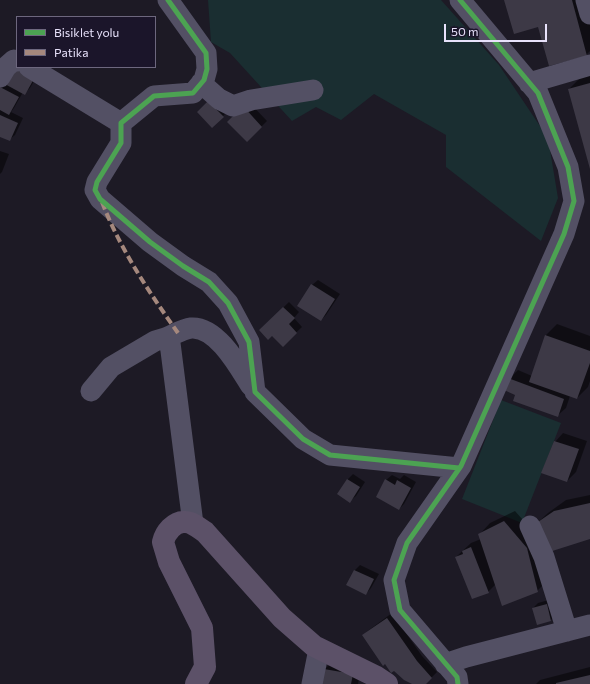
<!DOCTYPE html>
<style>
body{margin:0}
#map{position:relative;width:590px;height:684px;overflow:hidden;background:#1d1a25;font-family:Commissioner,sans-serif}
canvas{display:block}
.legend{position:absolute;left:16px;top:16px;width:140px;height:52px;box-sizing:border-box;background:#1b152a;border:1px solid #6d677e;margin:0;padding:5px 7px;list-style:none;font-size:12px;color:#e8e2fb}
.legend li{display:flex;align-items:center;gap:8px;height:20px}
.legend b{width:20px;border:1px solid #6d677e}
.scale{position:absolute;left:444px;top:24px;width:103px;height:18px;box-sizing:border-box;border:2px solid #e8e2fb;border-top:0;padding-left:5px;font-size:12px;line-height:14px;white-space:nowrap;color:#e8e2fb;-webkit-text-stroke:3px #1b152a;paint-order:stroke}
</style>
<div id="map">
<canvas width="590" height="684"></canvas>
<ul class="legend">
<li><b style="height:5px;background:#4ca352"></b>Bisiklet yolu</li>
<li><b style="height:5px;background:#a5887d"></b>Patika</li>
</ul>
<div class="scale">50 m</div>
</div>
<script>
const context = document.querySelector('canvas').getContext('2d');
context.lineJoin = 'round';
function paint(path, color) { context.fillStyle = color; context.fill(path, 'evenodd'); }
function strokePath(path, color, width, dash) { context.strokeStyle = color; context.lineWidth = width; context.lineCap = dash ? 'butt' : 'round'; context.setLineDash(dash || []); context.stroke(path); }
paint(new Path2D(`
 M 208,0 L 441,0 L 499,65 L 548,138 L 558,198 L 541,241 L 446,167 L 446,135 L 374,94 L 341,120 L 316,107 L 292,121 L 230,53 L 211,42 Z
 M 501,400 L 561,423 L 522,523 L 462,499 Z`), '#1a2e31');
paint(new Path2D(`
 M 505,0 L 585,0 L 590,17 L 590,51 L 586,55 L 539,26 Z
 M 41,69 L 30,88 L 25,93 L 23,92 L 14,108 L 11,112 L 23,118 L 15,135 L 9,140 L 0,136 L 0,87 Z
 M 590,75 L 590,167 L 569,89 L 580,78 Z
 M 215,96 L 228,111 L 212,127 Z
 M 249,102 L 267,121 L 247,141 Z
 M 0,151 L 9,154 L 2,172 L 0,174 Z
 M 318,280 L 340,294 L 326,315 L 321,320 L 312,285 Z
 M 289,302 L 299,312 L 294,318 L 302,327 L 283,345 L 272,334 L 260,330 Z
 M 557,324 L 590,336 L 590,381 L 588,387 L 577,398 L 570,396 L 566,408 L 557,416 L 516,394 L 509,379 L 518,370 L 532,376 L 546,335 Z
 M 563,433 L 587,441 L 576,472 L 567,481 L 555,442 Z
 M 353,474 L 365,482 L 356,496 L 350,501 L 347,480 Z
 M 392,475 L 400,479 L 404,475 L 416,482 L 404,504 L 399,509 L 386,480 Z
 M 590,495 L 590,538 L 536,524 L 548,513 L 566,500 Z
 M 515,511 L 538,537 L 548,580 L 537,591 L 496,584 L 488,592 L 456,557 L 471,543 L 481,539 L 479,535 L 490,523 Z
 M 360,565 L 379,574 L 371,588 L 366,594 L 348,585 L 355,570 Z
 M 552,599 L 556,615 L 551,620 L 538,624 L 533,608 L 538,603 Z
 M 392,613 L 422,656 L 437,672 L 425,684 L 415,684 L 363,635 L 369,630 Z
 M 333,661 L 361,666 L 358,684 L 322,684 L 325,669 Z
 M 590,667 L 590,684 L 536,684 L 540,680 Z`), '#0007');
paint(new Path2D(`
 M 504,0 L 572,0 L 587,56 L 549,66 L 538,27 L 514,34 Z
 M 14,63 L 36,75 L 25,95 L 3,83 Z
 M 590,83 L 590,169 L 568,89 Z
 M 0,87 L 19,97 L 9,115 L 0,110 Z
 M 208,101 L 224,117 L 212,128 L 197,112 Z
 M 243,106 L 262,127 L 247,142 L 227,122 Z
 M 0,115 L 18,123 L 10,141 L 0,137 Z
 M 311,284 L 335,299 L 321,321 L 297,306 Z
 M 283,307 L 295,318 L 289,324 L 297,333 L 283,347 L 272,336 L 268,340 L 259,330 Z
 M 545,335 L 590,351 L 590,363 L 577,399 L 529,382 Z
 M 508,378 L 564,399 L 558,417 L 513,401 L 515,395 L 504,390 Z
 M 554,441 L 579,449 L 567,482 L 541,473 Z
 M 347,479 L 360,487 L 350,503 L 337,494 Z
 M 385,479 L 395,485 L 397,480 L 411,488 L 399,510 L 376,497 Z
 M 590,503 L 590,539 L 546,553 L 535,524 L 554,511 Z
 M 504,521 L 527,548 L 538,592 L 502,606 L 478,534 Z
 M 471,547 L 489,593 L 472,599 L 455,557 L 463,554 L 462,551 Z
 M 354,570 L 374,579 L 366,595 L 346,585 Z
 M 547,604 L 551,621 L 537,625 L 532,608 Z
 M 387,618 L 417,661 L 432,678 L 426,684 L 412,684 L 404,680 L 394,671 L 391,673 L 385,664 L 383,666 L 362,635 Z
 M 324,669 L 353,674 L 351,684 L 321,684 Z
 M 590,675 L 590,684 L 556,684 L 556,683 Z`), '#3d3946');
strokePath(new Path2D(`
 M 168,0 L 206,53 L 207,69 L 204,80 L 193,93 L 154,96 L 121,123 L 121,143 L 97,182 L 95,190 L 100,199 L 150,242 L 183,266 L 209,282 L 228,303 L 249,342 L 255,392 L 303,439 L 330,455 L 459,468
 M 586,0 L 590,14
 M 29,67 L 121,123
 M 0,77 L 6,67 L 14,60 L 17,61
 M 201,83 L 219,99 L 233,106 L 251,100 L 313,90
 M 529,83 L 590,65
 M 165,338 C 173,335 183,329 191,328 C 217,326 239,367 251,386
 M 91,391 L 111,367 L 155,341 L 165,338 L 170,343 L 193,524
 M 530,526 L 544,557 L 567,631
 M 445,664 L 466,657 L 590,625
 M 312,684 L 319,649
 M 458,684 L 457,677 L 400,610 L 394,580 L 407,543 L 461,466 L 564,234 L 574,201 L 568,167 L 538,93 L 460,0`), '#535064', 21);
strokePath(new Path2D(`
 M 196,684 L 205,667 L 202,628 L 169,562 L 163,542 C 165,533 174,521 185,522 C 192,522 199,528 205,532 L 282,618 L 314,646 L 375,676 L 387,684`), '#5c5168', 22);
strokePath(new Path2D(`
 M 102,202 C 120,249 149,292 178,333`), '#a5887d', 4, [8, 4]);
strokePath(new Path2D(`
 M 168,0 L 206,53 L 207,69 L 204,80 L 193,93 L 154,96 L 121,123 L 121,143 L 97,182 L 95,190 L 100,199 L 150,242 L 183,266 L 209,282 L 228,303 L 249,342 L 255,392 L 303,439 L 330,455 L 459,468
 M 458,684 L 457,677 L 400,610 L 394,580 L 407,543 L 461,466 L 564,234 L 574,201 L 568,167 L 538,93 L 460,0`), '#4ca352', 5);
</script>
